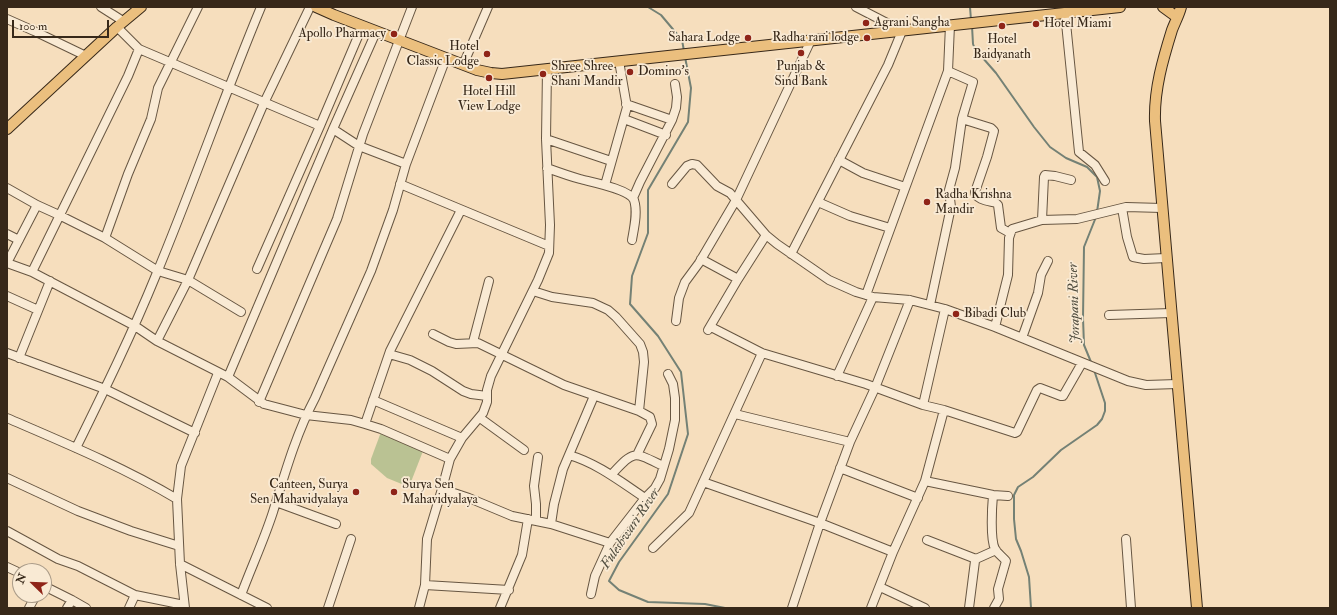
<!DOCTYPE html>
<style>
body{margin:0}
#map{position:relative;width:1337px;height:615px;overflow:hidden;background:#f6debd;font-family:"IM FELL Double Pica",serif}
canvas{display:block}
.frame{position:absolute;inset:0;border:8px solid #372819;pointer-events:none}
.north{position:absolute;left:12px;top:563px;width:40px;height:40px;box-sizing:border-box;background:#f9ead4;border:1px solid #ab9c89;border-radius:50%;rotate:293deg;font-size:11px;font-weight:700;line-height:16px;text-align:center;color:#372819}
.north::after{content:'';display:block;margin:auto;width:14px;height:18px;background:#8f2418;clip-path:polygon(50% 0,100% 100%,50% 72%,0 100%)}
.scale{position:absolute;left:12px;top:20px;width:97px;height:18px;box-sizing:border-box;border:2px solid #372819;border-top:0;padding-left:5px;font-size:12px;line-height:14px;white-space:nowrap;color:#372819;-webkit-text-stroke:3px #f9ead4;paint-order:stroke}
</style>
<div id="map">
<canvas width="1337" height="615"></canvas>
<div class="frame"></div>
<div class="north">N</div>
<div class="scale">100 m</div>
</div>
<script>
const context = document.querySelector('canvas').getContext('2d');
context.lineJoin = 'round';
function paint(path, color) { context.fillStyle = color; context.fill(path, 'evenodd'); }
function strokePath(path, color, width, dash) { context.strokeStyle = color; context.lineWidth = width; context.lineCap = dash ? 'butt' : 'round'; context.setLineDash(dash || []); context.stroke(path); }
function write(font, color, halo, rows, align = 'center') {
  context.font = font + ' "IM FELL Double Pica",serif'; context.lineWidth = 3.5; context.setLineDash([]); context.textBaseline = 'middle'; context.strokeStyle = halo; context.fillStyle = color; for (const [text, x, y, turn = 0] of rows) {
    context.save(); context.translate(x, y); context.rotate((+turn || 0) * Math.PI / 180); context.textAlign = isNaN(turn) ? turn : align; if (halo) context.strokeText(text, 0, 0); context.fillText(text, 0, 0); context.restore();
  }
}
paint(new Path2D(`
 M 381,432 L 423,451 L 409,487 L 387,478 L 371,464 L 371,459 Z`), '#bac293');
strokePath(new Path2D(`
 M 648,7 L 661,15 L 682,40 L 684,51
 M 970,7 L 971,20
 M 972,26 L 973,44 L 975,49 L 996,73 L 1034,127 L 1050,147 L 1066,158 L 1087,167 L 1097,177 L 1100,191 L 1097,212
 M 685,57 L 691,88 L 688,122 L 648,190 L 648,233 L 632,276 L 630,304 L 658,336 L 681,372 L 688,434 L 668,494 L 619,562 L 609,581 L 619,590 L 648,602 L 705,604 L 725,608
 M 1091,362 L 1084,345 L 1083,318 L 1084,247 L 1096,217
 M 1031,608 L 1029,577 L 1021,551 L 1016,539 L 1014,519 L 1014,495 L 1018,487 L 1033,477 L 1061,450 L 1097,425 L 1102,419 L 1105,411 L 1105,403 L 1094,370`), '#748175', 2);
const minor = new Path2D(`
 M 101,7 L 123,21
 M 856,7 L 887,23 L 892,32
 M 1065,13 L 1079,152 L 1095,165 L 1105,181
 M 7,19 L 34,31 L 86,56
 M 117,27 L 139,49 L 320,126
 M 463,65 L 488,7
 M 626,104 L 672,120
 M 624,119 L 666,135
 M 962,119 L 991,128 L 994,131 L 987,157 L 975,192 C 976,200 989,201 996,203 L 998,205 L 1001,228 L 1010,233
 M 333,129 L 359,146 L 406,164
 M 546,139 L 611,161
 M 839,160 L 863,173 L 905,187
 M 547,168 C 558,172 569,176 580,179 C 591,182 629,189 634,200 C 638,212 634,228 632,240
 M 400,184 L 549,246
 M 672,184 L 687,166 L 692,164 L 697,165 L 717,186 L 730,193 L 766,235 L 777,244 L 829,280 L 856,292 L 873,297 L 910,300 L 945,309 L 995,327 L 1128,381 L 1146,385 L 1177,384
 M 605,185 L 627,107 L 619,61
 M 7,188 L 37,205 L 59,215 L 105,238 L 158,271 L 188,280 L 241,312
 M 633,198 L 640,182 L 672,120 L 676,108 L 677,97 L 675,84
 M 818,202 L 850,216 L 890,228
 M 1122,208 L 1127,237 L 1133,257 L 1144,259 L 1166,258
 M 1042,220 L 1044,177 L 1045,175 L 1055,176 L 1071,180
 M 7,234 L 19,240
 M 105,238 L 128,174 L 151,119 L 158,88 L 198,7
 M 791,254 L 888,65 L 902,31
 M 701,259 L 738,279
 M 7,263 L 32,272 L 135,326 L 157,341 L 228,377 L 264,404 L 306,415 L 351,420 L 365,424 L 381,429 L 450,459
 M 7,263 L 37,205
 M 257,269 L 320,126 L 362,27
 M 32,272 L 128,76 L 139,49
 M 533,291 L 552,297 L 593,303 L 608,310 L 616,317 L 640,344 L 643,352 L 644,362 L 639,411
 M 866,295 L 948,71 L 950,25
 M 7,296 L 38,310
 M 930,305 L 951,207 L 949,190 L 955,168 L 962,119 L 973,82 L 948,71
 M 1109,315 L 1171,313
 M 676,321 L 679,298 L 685,282 L 699,263 L 736,200 L 811,40
 M 711,327 L 762,353 L 866,384 L 923,405 L 944,410 L 1015,433 L 1017,432 L 1037,390 L 1040,388 L 1061,396 L 1063,396 L 1082,363
 M 995,327 L 1008,275 L 1009,238 L 1012,229 L 1042,220 L 1077,219 L 1126,207 L 1162,208
 M 708,330 L 738,279 L 766,235
 M 433,334 L 449,342 L 456,344 L 478,343 L 564,385 L 639,411 L 650,417 L 652,424 L 637,455
 M 1022,338 L 1038,293 L 1041,275 L 1048,261
 M 157,341 L 188,280 L 264,103 L 310,7
 M 473,342 L 489,281
 M 7,353 L 105,389 L 195,433
 M 389,354 L 410,360 L 432,371 L 463,391 L 471,394 L 487,396
 M 19,358 L 50,281
 M 837,376 L 873,297
 M 228,377 L 333,129 L 376,32
 M 373,400 L 462,438
 M 259,402 L 337,219 L 363,134 L 412,7
 M 923,405 L 945,309
 M 735,414 L 850,442
 M 7,418 C 65,443 123,467 177,499
 M 480,418 L 524,450
 M 365,424 L 390,351 L 461,210
 M 76,448 C 104,391 132,334 156,275 C 193,186 224,96 261,7
 M 569,455 C 597,463 621,482 645,498
 M 840,468 L 918,498
 M 611,475 C 635,450 632,451 663,466
 M 7,478 L 78,511 L 131,531 L 179,546
 M 925,481 L 993,495 L 1008,496
 M 703,482 L 820,523 L 893,552
 M 442,489 L 469,498 L 512,516 L 551,524 L 610,543
 M 993,495 C 992,506 990,539 995,549 C 997,553 1003,557 1006,561 L 998,589 L 999,599 L 994,608
 M 276,502 L 336,524
 M 536,521 L 536,504 L 534,486 L 538,457
 M 551,524 L 554,504 L 563,469 L 594,396
 M 7,531 L 58,559 L 78,566 L 135,595 L 184,605
 M 1126,539 L 1131,608
 M 927,540 L 976,559
 M 653,548 L 689,513 L 762,353
 M 180,564 L 267,608
 M 7,567 L 20,573
 M 425,585 L 509,590
 M 44,586 L 72,600 L 86,608
 M 880,587 L 925,608
 M 591,594 L 595,576 L 610,543 L 645,498 L 655,488 L 660,479 L 669,449 L 675,420 L 675,398 L 673,384 L 668,374
 M 241,595 C 251,568 264,540 273,512 C 285,473 296,434 315,398 L 371,271 L 393,210 L 406,164 L 446,58
 M 29,608 L 36,595
 M 67,608 L 72,600
 M 129,608 L 135,595
 M 185,608 L 180,564 L 177,499 L 181,466 L 218,373
 M 328,608 L 351,539
 M 419,608 L 425,585 L 427,539 L 442,489 L 450,459 L 462,438 L 483,413 L 487,402 L 487,390 L 491,376 L 538,280 L 549,253 L 550,225 L 546,139 L 547,69
 M 500,608 L 522,555 L 528,519
 M 792,608 L 820,523 L 850,442 L 875,388 L 910,300
 M 871,608 L 893,552 L 925,481 L 944,410
 M 969,608 L 975,561 L 976,559 L 996,550`);
const major = new Path2D(`
 M 316,7 L 334,15 L 477,70 L 491,73 L 502,74 L 1120,7
 M 1163,7 L 1174,15
 M 1181,7 C 1179,15 1175,22 1172,30 C 1163,59 1154,89 1155,121 L 1197,608
 M 7,129 L 117,27 L 141,7`);
strokePath(minor, '#675642', 10);
strokePath(major, '#372819', 12);
strokePath(minor, '#f9ead4', 8);
strokePath(major, '#ebbf7e', 10);
for (const [x, y, r, color] of [
 [866,23,4,"#8f2418"],
 [1036,24,4,"#8f2418"],
 [1002,26,4,"#8f2418"],
 [394,34,4,"#8f2418"],
 [748,38,4,"#8f2418"],
 [867,38,4,"#8f2418"],
 [801,53,4,"#8f2418"],
 [487,54,4,"#8f2418"],
 [630,72,4,"#8f2418"],
 [543,74,4,"#8f2418"],
 [489,78,4,"#8f2418"],
 [927,202,4,"#8f2418"],
 [956,314,4,"#8f2418"],
 [356,492,4,"#8f2418"],
 [394,492,4,"#8f2418"]
]) { const dot = new Path2D(); dot.arc(x, y, r, 0, 2 * Math.PI); context.fillStyle = color; context.fill(dot); strokePath(dot, '#f9ead4', 1.5); }
write('13px', '#372819', '#f9ead4', [
 ["Agrani Sangha",874,23],
 ["Hotel Miami",1044,24],
 ["Apollo Pharmacy",386,34,"right"],
 ["Sahara Lodge",740,38,"right"],
 ["Radha rani lodge",859,38,"right"],
 ["Hotel",1002,40,"center"],
 ["Baidyanath",1002,55,"center"],
 ["Hotel",479,47,"right"],
 ["Classic Lodge",479,62,"right"],
 ["Shree Shree",551,67],
 ["Shani Mandir",551,82],
 ["Punjab &",801,67,"center"],
 ["Sind Bank",801,82,"center"],
 ["Domino's",638,72],
 ["Hotel Hill",489,92,"center"],
 ["View Lodge",489,107,"center"],
 ["Radha Krishna",935,195],
 ["Mandir",935,210],
 ["Bibadi Club",964,314],
 ["Canteen, Surya",348,485,"right"],
 ["Sen Mahavidyalaya",348,500,"right"],
 ["Surya Sen",402,485],
 ["Mahavidyalaya",402,500]
], 'left');
write('italic 14px', '#504d3f', '#f9ead4', [
 ["Jorapani River",1075,303,-92],
 ["Fuleshwari River",631,529,-56]
]);
</script>
